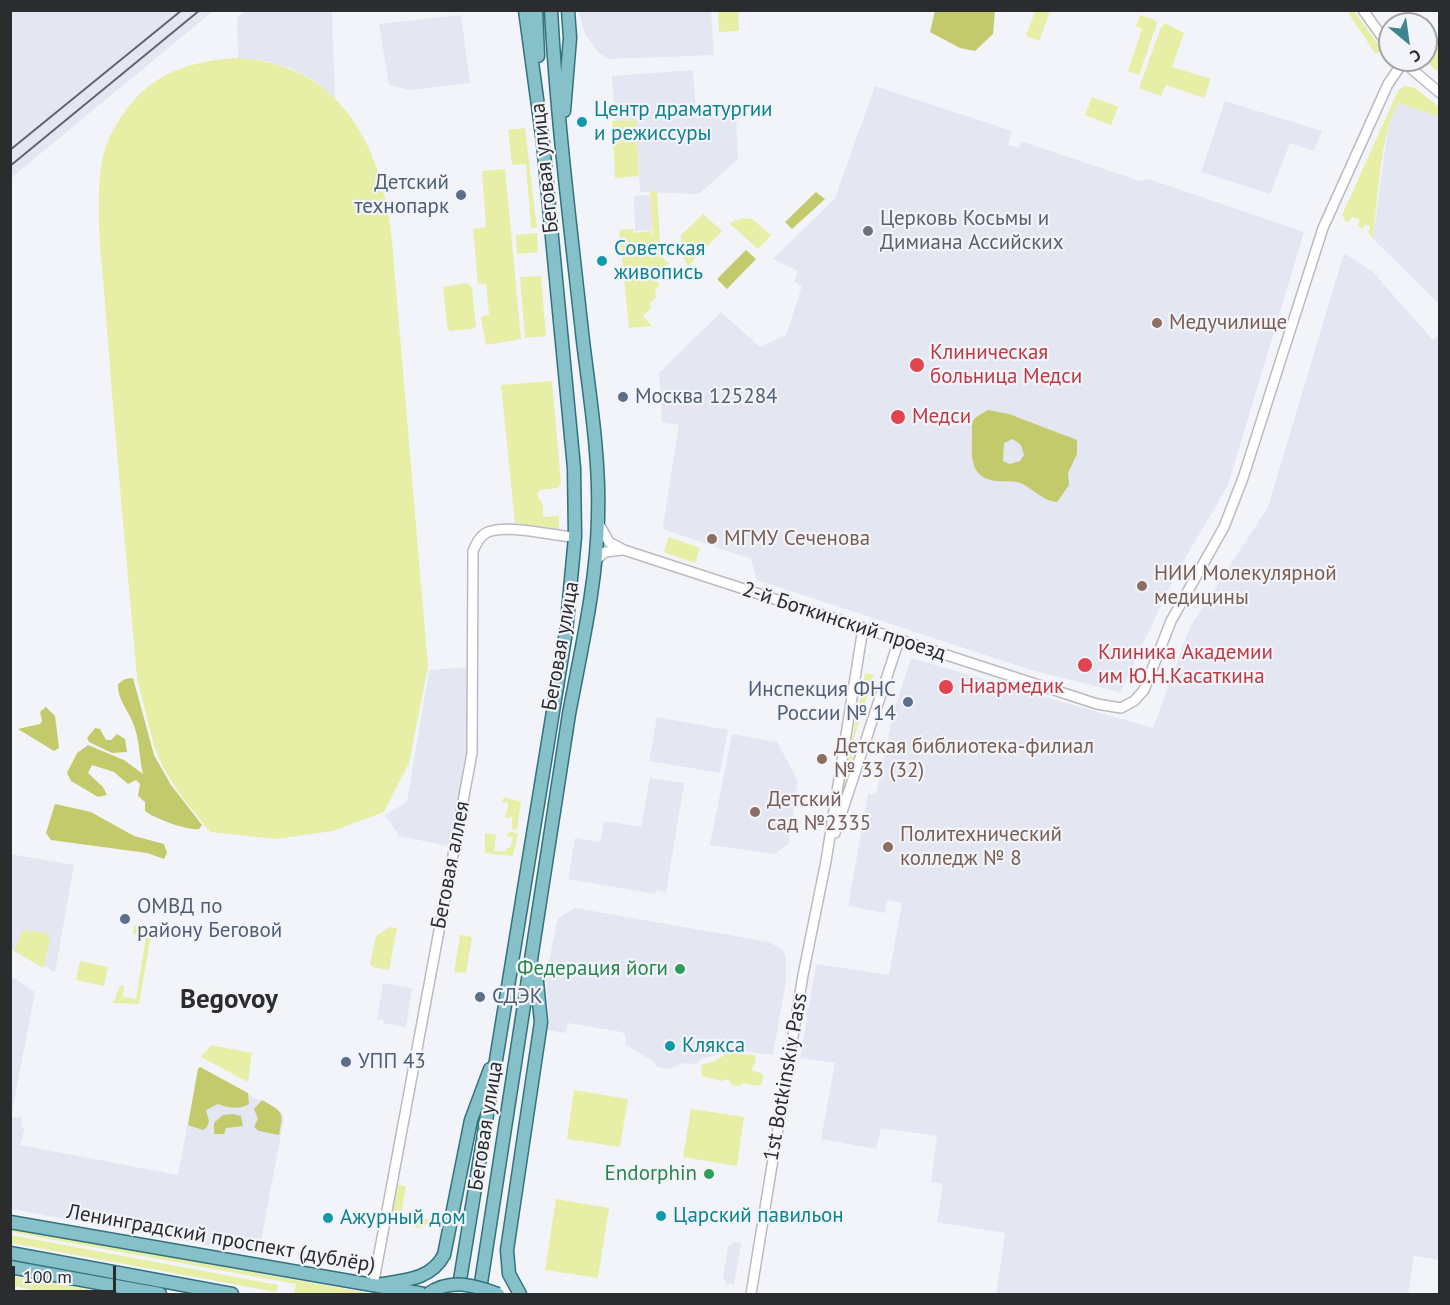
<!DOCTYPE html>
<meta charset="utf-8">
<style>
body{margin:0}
#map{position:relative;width:1450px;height:1305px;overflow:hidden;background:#f3f4f9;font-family:"PT Sans",sans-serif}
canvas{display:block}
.frame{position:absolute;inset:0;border:12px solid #2b2c2e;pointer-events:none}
.north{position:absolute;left:1378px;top:12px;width:60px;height:60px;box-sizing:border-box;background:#f3f4f9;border:2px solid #a3a4a8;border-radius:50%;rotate:151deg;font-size:16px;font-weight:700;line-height:24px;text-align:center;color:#2b2c2e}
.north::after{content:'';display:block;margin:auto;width:21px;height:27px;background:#3e858f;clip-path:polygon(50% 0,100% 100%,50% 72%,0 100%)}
.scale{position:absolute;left:12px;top:1266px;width:104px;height:27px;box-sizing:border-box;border:3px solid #2b2c2e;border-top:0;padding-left:8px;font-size:18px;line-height:21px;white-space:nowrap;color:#2b2c2e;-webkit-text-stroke:4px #f3f4f9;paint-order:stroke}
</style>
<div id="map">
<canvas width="1450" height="1305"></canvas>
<div class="frame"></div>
<div class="north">С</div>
<div class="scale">100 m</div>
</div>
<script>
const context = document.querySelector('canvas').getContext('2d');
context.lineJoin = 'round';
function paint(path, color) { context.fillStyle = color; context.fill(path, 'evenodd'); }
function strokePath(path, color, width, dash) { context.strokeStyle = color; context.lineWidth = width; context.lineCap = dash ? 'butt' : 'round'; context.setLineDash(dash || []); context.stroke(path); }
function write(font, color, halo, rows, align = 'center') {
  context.font = font + ' "PT Sans",sans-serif'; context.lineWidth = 4.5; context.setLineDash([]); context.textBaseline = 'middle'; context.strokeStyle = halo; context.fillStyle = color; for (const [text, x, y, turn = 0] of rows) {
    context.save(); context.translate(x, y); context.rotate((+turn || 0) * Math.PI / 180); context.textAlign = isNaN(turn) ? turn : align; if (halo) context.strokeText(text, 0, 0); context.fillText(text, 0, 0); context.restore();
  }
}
paint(new Path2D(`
 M 11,10 L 213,10 L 213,11 L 11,178 Z
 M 246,11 L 332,11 L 335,99 L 316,82 L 293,69 L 266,61 L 238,58 L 237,18 Z
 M 578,11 L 711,11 L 714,55 L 609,59 L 599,53 L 585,34 Z
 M 461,15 L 470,83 L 409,90 L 389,85 L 379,24 Z
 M 693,70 L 696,115 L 736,114 L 738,159 L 699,194 L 640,192 L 636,120 L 615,121 L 612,76 Z
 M 875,86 L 1012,131 L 1008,145 L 1019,148 L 1021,141 L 1140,181 L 1149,179 L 1304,232 L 1228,485 L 1176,574 L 1120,692 L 1031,670 L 757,580 L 751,559 L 665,530 L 663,526 L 679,425 L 662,422 L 659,373 L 721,312 L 760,347 L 786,335 L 802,286 L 794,282 L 798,271 L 773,259 L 835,198 Z
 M 1225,101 L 1322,131 L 1314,151 L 1290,143 L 1270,194 L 1201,172 Z
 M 1399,103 L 1439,117 L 1439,304 L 1373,239 L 1387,134 L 1393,110 Z
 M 650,195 L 653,230 L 635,231 L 634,196 Z
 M 1344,253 L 1372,271 L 1433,340 L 1439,335 L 1439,1260 L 1414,1256 L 1408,1294 L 996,1294 L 1005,1233 L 937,1222 L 943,1184 L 931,1182 L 937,1136 L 881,1128 L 876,1149 L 821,1139 L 835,1063 L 800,1058 L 816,964 L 889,975 L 902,903 L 887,900 L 885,913 L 848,906 L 868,794 L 876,794 L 894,710 L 911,658 L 1153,728 L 1190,627 L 1268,507 Z
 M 470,667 L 469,747 L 448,846 L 399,836 L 385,815 L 407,802 L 429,670 Z
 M 657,717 L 728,730 L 720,773 L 649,761 Z
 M 732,734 L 777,742 L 798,781 L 788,844 L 775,854 L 710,845 Z
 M 650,778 L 684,783 L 666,892 L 656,890 L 655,894 L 568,879 L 575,838 L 600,842 L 604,821 L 641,827 Z
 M 10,854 L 74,865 L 55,972 L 11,949 Z
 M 575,908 L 769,942 L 783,950 L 786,959 L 786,981 L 773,1055 L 734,1050 L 701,1059 L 696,1064 L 684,1063 L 668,1069 L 655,1066 L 655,1062 L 625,1045 L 626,1037 L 622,1032 L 568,1023 L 566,1033 L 547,1030 L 549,1020 L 546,975 L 558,918 Z
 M 10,976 L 35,992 L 11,1117 L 22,1118 L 21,1127 L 25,1128 L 20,1145 L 178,1175 L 198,1069 L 200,1067 L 282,1113 L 284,1118 L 259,1252 L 255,1254 L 11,1209 Z
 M 383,983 L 412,988 L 406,1027 L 383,1023 L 384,1020 L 377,1019 Z
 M 734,1242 L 741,1243 L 734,1285 L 727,1284 L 723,1278 L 728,1247 Z`), '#e4e6f2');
paint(new Path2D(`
 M 718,11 L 738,11 L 739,31 L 719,32 Z
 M 1035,11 L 1050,11 L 1039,41 L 1026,36 Z
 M 1347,11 L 1354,11 L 1383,51 L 1375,53 Z
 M 1140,15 L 1155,20 L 1157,23 L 1139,75 L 1128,71 L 1142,29 L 1136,26 Z
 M 1165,23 L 1184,33 L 1172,67 L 1211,79 L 1204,98 L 1166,85 L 1161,96 L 1139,88 L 1161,27 Z
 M 1427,26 C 1442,35 1440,53 1439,68 L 1437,71 L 1426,61 L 1431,55 L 1426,50 Z
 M 238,58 C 342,64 383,148 392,241 L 428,667 L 409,763 L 384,812 L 333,831 L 276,839 L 210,832 L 178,792 L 163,767 L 154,746 L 137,678 C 126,553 114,428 105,303 C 102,260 91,179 108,141 C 136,81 175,62 238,58 Z
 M 1404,86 L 1415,88 L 1439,107 L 1439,117 L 1399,103 C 1381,124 1377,209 1373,239 L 1368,232 L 1371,227 L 1365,224 L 1363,229 L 1358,226 L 1359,219 L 1351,217 L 1349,222 L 1346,222 L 1342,215 L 1398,91 Z
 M 1092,97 L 1118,107 L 1111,125 L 1085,115 Z
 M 636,120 L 639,176 L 615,178 L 612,121 Z
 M 525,128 L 537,228 L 531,228 L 526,164 L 512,165 L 508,130 Z
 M 505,169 L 521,339 L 486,345 L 481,317 L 489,315 L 486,284 L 478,284 L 473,229 L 486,227 L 482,171 Z
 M 650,191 L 657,191 L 661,257 L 669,263 L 655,280 L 660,285 L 655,290 L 656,298 L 649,304 L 652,307 L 643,316 L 652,326 L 629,328 L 622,258 L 627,256 L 622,256 L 619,230 L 633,229 L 634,233 L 651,231 L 653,238 Z
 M 703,214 L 722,231 L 688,266 L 681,253 L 681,235 Z
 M 743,218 L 752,219 L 771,235 L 758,249 L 729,223 Z
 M 537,233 L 538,252 L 517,254 L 516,235 Z
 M 541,276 L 546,336 L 525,338 L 520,277 Z
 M 467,283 L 472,288 L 476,326 L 472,329 L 450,331 L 447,327 L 443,287 Z
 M 552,381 L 561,483 L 558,488 L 540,490 L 537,494 L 543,506 L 543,517 L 559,516 L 559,529 L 515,523 L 501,385 Z
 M 669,537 L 700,548 L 695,563 L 664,552 Z
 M 865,673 L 874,675 L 850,751 L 853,758 L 839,805 Z
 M 504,797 L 521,802 L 517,830 L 512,829 L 512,817 L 505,818 L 509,803 L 502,802 Z
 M 510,831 L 518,834 L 513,856 L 485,853 L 485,833 L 496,835 L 494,851 L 506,851 L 507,848 L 510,848 L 513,838 L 506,836 Z
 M 134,925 L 152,929 L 139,1004 L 113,1003 L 120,986 L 124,986 L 123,997 L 136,999 L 146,936 L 133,934 Z
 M 390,927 L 397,928 L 389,970 L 373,967 L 370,964 L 376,936 Z
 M 23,930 L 46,933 L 50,939 L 43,968 L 14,951 Z
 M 460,935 L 472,937 L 466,973 L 454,972 Z
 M 80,961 L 108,967 L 104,986 L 76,980 Z
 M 211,1045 L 252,1053 L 248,1082 L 201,1057 Z
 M 727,1053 L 754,1055 L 756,1062 L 751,1070 L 763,1074 L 762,1084 L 757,1086 L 744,1083 L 739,1086 L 733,1085 L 728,1079 L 721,1081 L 702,1076 L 701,1065 L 715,1061 Z
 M 574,1090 L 628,1099 L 620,1147 L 567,1139 Z
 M 691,1109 L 744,1117 L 737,1166 L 683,1157 Z
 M 397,1185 L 406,1186 L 401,1214 L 432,1220 L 431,1223 L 418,1228 L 392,1220 Z
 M 556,1199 L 609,1208 L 598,1278 L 545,1270 Z
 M 10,1228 L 373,1294 L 294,1294 L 296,1284 L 11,1232 Z
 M 11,1235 L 278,1285 L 276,1292 L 11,1243 Z
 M 10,1276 L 11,1276 L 114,1294 L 58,1294 L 11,1286 Z`), '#e7eea6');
paint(new Path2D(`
 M 935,11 L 995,11 L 993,34 L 975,51 L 960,48 L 930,32 Z
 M 816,192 L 825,199 L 792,229 L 785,222 Z
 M 746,250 L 756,259 L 727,289 L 717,279 Z
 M 988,410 L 1009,414 L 1077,440 L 1077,454 L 1068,473 L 1069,485 L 1057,502 C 1042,501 1033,488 1020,483 C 1012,480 1004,482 996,481 C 971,478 971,458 972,439 C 973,420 968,421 988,410 ZM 1013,439 L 1021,445 L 1024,455 L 1020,461 L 1010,464 L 1003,461 L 1004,443 Z
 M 133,678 L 154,755 L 171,785 L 202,825 L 199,829 C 188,831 153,818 145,811 L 145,802 L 138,796 L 140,784 L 136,780 L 128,784 L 114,772 L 92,765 L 88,773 L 103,787 L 107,795 L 98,797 L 71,781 L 67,773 L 77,753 L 88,745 L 124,760 L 143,774 C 139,757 140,740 133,723 C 128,710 117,699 118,684 L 125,679 Z
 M 46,707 L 55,716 L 59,748 L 54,751 L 18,729 L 40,724 L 42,721 L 40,712 Z
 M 95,728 L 100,729 L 106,740 L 111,740 L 117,734 L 125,739 L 127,752 L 112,753 L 89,742 L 87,738 Z
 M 55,804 L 91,812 L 134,836 L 164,844 L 167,853 L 164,859 L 147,853 L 51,840 L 46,833 Z
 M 200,1067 L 248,1093 L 249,1104 C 238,1110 229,1108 218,1104 L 206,1110 L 209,1121 L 207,1127 L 203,1130 L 188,1125 L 198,1069 Z
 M 262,1100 C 283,1112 284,1111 279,1135 L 259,1131 L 254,1127 L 258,1119 L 254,1109 Z
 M 233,1114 L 241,1116 L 243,1126 L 226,1128 L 224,1134 L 214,1134 L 214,1123 L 223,1115 Z`), '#c3ca6c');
const minor = new Path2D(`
 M 1363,10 L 1390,48
 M 1401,60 L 1440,93
 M 599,524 L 609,542 L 624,550 L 1097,704 L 1121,708 L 1134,701 L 1144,690 L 1171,621 L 1224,527 L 1243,478 L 1323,228 L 1388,84 L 1403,62
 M 595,561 L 605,552 L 622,550
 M 835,833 L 899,640
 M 373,1286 L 472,753 L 473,551 C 476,544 480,535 488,532 C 510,524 551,536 575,537
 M 751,1294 L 803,975 L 826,861 L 863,628`);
const major = new Path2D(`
 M 536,10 L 538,56
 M 564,111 L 570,38 L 568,10
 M 10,1222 L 424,1294
 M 10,1253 L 232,1294
 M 10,1267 L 160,1294
 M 460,1280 L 566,632 L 575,537 L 574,468 L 543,143 L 525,10
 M 481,1283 L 569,714 C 581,650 597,583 598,517 C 600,459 590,398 583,341 C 571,231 557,121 551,10
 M 382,1284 C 407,1280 431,1279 444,1255 L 471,1120 L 490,1069
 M 520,1294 L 509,1274 L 507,1250 L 541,1022 L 536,972`);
strokePath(minor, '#babbc0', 12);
strokePath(major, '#32727c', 15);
strokePath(minor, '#fff', 9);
strokePath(major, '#86c1ca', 12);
strokePath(new Path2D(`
 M 10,150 L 182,10
 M 10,166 L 200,10`), '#636467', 2);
const majorBridge = new Path2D(`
 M 428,1294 C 450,1278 474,1285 498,1294`);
strokePath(majorBridge, '#32727c', 15, []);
strokePath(majorBridge, '#86c1ca', 12);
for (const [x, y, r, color] of [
 [582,122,6,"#0f9aa8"],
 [461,195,6,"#5c6f8a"],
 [868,231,6,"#6b7280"],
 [602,261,6,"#0f9aa8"],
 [1157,323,6,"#8d6e63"],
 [917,365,8,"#e0444e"],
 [623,397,6,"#5c6f8a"],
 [898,417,8,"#e0444e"],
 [712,539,6,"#8d6e63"],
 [1142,586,6,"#8d6e63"],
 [1085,665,8,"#e0444e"],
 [946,687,8,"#e0444e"],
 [908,702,6,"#5c6f8a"],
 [822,759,6,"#8d6e63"],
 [755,812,6,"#8d6e63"],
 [888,847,6,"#8d6e63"],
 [125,919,6,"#5c6f8a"],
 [680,969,6,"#2e9e5b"],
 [480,997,6,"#5c6f8a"],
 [670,1046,6,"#0f9aa8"],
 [346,1062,6,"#5c6f8a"],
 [709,1174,6,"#2e9e5b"],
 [661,1216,6,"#0f9aa8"],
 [328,1218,6,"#0f9aa8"]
]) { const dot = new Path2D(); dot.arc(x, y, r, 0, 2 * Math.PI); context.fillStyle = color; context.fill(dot); strokePath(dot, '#f3f4f9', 2); }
write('21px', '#0d838f', '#f3f4f9', [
 ["Центр драматургии",594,110],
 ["и режиссуры",594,134],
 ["Советская",614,249],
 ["живопись",614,273],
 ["Клякса",682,1046],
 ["Царский павильон",673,1216],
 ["Ажурный дом",340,1218]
], 'left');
write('21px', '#2b2c2e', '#f3f4f9', [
 ["Беговая улица",545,168,-96],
 ["2-й Боткинский проезд",844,622,18],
 ["Беговая улица",561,646,-80],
 ["Беговая аллея",451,865,-79],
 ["1st Botkinskiy Pass",786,1077,-80],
 ["Беговая улица",486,1126,-81],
 ["Ленинградский проспект (дублёр)",221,1239,10]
]);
write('21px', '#4e5e75', '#f3f4f9', [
 ["Детский",449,183,"right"],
 ["технопарк",449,207,"right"],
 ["Москва 125284",635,397],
 ["Инспекция ФНС",896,690,"right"],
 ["России № 14",896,714,"right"],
 ["ОМВД по",137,907],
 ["району Беговой",137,931],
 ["СДЭК",492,997],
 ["УПП 43",358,1062]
], 'left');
write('21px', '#5b616d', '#f3f4f9', [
 ["Церковь Косьмы и",880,219],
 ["Димиана Ассийских",880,243]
], 'left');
write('21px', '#785e54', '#f3f4f9', [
 ["Медучилище",1169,323],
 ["МГМУ Сеченова",724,539],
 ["НИИ Молекулярной",1154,574],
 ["медицины",1154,598],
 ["Детская библиотека-филиал",834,747],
 ["№ 33 (32)",834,771],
 ["Детский",767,800],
 ["сад №2335",767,824],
 ["Политехнический",900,835],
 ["колледж № 8",900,859]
], 'left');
write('21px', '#be3a42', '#f3f4f9', [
 ["Клиническая",930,353],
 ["больница Медси",930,377],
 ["Медси",912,417],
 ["Клиника Академии",1098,653],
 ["им Ю.Н.Касаткина",1098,677],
 ["Ниармедик",960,687]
], 'left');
write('21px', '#27864d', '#f3f4f9', [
 ["Федерация йоги",668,969],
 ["Endorphin",697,1174]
], 'right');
write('bold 27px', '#2b2c2e', '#f3f4f9', [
 ["Begovoy",229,1000]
]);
</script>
